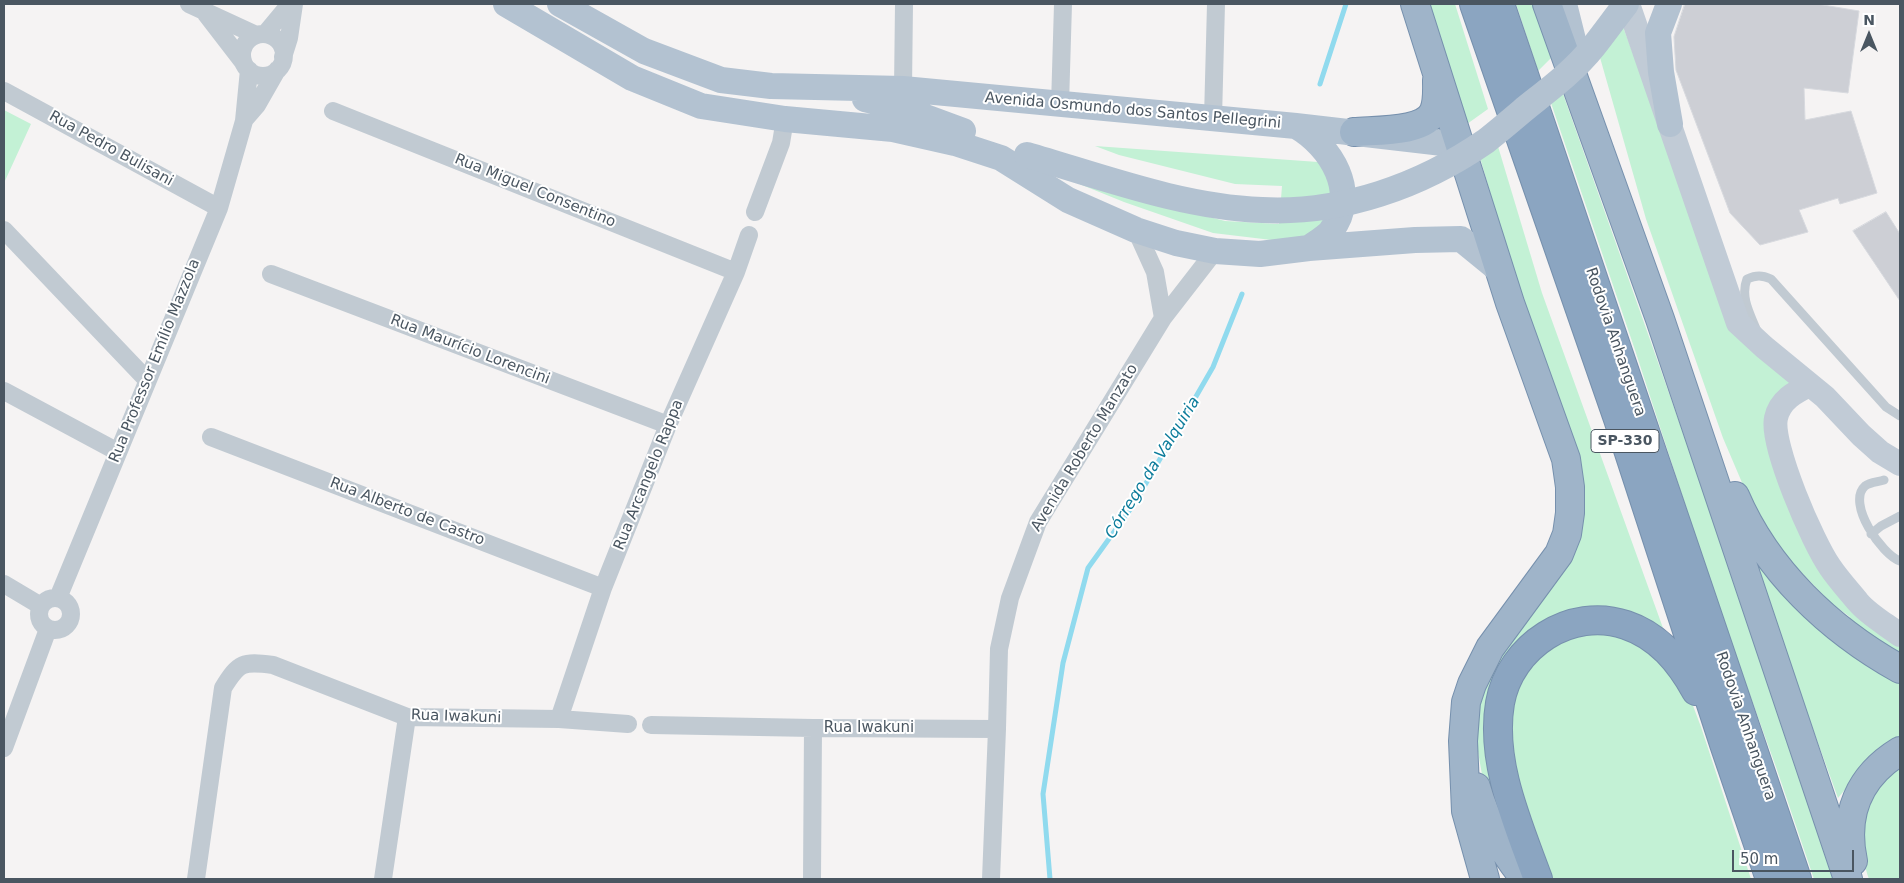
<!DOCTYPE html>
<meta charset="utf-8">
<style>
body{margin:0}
#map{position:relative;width:1904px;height:883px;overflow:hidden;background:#f5f3f3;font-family:"DejaVu Sans",sans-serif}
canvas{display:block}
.frame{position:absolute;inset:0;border:5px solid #4a5661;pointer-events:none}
.north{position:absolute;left:1844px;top:10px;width:50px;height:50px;-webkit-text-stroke:4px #fff;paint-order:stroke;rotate:0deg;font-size:14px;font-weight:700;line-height:20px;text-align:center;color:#4a5661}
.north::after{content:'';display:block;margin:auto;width:18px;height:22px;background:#4a5661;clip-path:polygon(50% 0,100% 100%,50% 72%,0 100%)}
.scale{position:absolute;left:1732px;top:850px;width:122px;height:22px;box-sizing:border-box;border:2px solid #4a5661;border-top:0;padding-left:6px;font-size:15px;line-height:18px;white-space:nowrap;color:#4a5661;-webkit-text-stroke:4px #fff;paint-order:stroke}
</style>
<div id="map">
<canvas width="1904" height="883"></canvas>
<div class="frame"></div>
<div class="north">N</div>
<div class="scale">50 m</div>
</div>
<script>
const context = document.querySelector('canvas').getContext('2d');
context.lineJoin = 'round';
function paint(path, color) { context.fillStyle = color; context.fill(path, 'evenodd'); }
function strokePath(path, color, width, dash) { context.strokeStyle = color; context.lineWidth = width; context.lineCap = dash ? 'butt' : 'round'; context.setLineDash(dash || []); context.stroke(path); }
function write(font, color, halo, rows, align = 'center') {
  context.font = font + ' "DejaVu Sans",sans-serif'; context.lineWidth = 4; context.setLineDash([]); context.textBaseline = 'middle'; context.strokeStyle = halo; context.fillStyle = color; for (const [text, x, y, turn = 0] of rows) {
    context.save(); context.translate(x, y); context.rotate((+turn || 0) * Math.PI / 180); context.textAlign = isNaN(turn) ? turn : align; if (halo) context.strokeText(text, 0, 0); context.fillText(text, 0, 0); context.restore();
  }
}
paint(new Path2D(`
 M 1426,4 L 1455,4 L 1488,109 L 1467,124 Z
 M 1516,4 L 1534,4 L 1551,58 L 1538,71 Z
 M 1622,24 L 1733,322 L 1795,381 L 1773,401 L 1801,530 L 1900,641 L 1900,655 L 1850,623 L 1850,617 L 1831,603 L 1799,570 L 1781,549 L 1749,499 L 1723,438 L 1646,219 L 1599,54 Z
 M 1562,91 L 1693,461 L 1833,879 L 1814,879 L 1776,767 L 1720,612 L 1635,350 L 1551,103 Z
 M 4,110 L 31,124 L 4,183 Z
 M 1497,143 L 1542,293 L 1663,628 L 1639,616 L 1507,660 L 1519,847 L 1485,792 L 1476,740 L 1477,710 L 1493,662 L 1549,587 L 1571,451 L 1501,230 L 1479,154 Z
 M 1095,146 L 1318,162 C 1339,192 1330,203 1319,234 L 1280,241 L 1213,233 L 1124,202 L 1077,183 L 1225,221 L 1279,224 L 1282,186 L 1235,184 L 1119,155 Z
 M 1750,546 L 1900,675 L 1900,737 L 1867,763 L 1838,798 L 1793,674 L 1758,566 L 1753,568 Z
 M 1600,630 L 1653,648 L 1689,695 L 1701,727 L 1751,879 L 1549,879 L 1524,813 L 1506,718 L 1519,677 L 1546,646 Z
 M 1900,762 L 1900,879 L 1869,879 C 1861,857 1857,816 1871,795 C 1879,783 1891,773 1900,762 Z`), '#c3f1d5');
strokePath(new Path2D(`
 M 1320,84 L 1346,4
 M 1050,879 L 1043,794 L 1063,663 L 1088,568 L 1134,504 L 1213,367 L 1242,294`), '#90daee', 5);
const building = new Path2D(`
 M 1685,4 L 1817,4 L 1859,11 L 1848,93 L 1804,88 L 1805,120 L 1851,111 L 1877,193 L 1840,204 L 1838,198 L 1799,210 L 1808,232 L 1760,245 L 1730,213 L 1676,70 L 1674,37 Z
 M 1886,212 L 1900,234 L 1900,301 L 1853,231 Z`);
paint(building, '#cdcfd5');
strokePath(building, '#d7d9de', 1);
const trunk = new Path2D(`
 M 1415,4 L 1510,303 L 1566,459 L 1570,487 L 1570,513 L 1567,534 L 1559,554 L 1490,648 L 1472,684 L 1466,702 L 1463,741 L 1466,811 L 1485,879
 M 1547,4 L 1660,319 L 1848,879
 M 1354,132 C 1375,130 1425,133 1434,111 C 1438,101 1437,90 1437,80
 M 1735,496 C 1767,571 1830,630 1900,669
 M 1476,787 C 1486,822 1502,851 1525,879
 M 1853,861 C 1843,814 1859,776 1900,751`);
const motorway = new Path2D(`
 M 1474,4 L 1618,419 L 1724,744 L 1770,879
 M 1500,4 L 1797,879
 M 1538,879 C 1518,824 1490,762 1500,703 C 1510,646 1571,606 1626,625 C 1659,636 1680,662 1696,691`);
strokePath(trunk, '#7690ad', 30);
strokePath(motorway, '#7690ad', 30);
strokePath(new Path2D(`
 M 1757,331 C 1750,314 1740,297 1747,279 C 1756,275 1762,275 1771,279 L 1886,407 L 1900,416
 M 1884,480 C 1878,482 1870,482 1865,486 C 1846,503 1882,555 1900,561
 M 1871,534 L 1881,526 L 1900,516`), '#c1cad2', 9);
strokePath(new Path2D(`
 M 189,4 L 256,35
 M 206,14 L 243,62
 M 265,34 L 290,4
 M242 55a21 21 0 1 1 42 0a21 21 0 1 1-42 0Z
 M 283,57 L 289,38 L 294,4
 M 903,89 L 904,4
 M 4,91 L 219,208
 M 1060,105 L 1063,4
 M 333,111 L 736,272
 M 1213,118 L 1216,4
 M 244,120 L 257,105 L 277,70
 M 755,212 L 781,143 L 785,119
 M 4,230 L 147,380
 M 1136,230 L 1155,272 L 1163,318
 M 271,274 L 668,425
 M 4,391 L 118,452
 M 211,437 L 603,588
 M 4,584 L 41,606
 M39 614a16 16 0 1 1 32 0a16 16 0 1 1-32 0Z
 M 58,598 L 219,208 L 244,121 L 249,70
 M 559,719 L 603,588 L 668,425 L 736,272 L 749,235
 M 651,725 L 813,728 L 997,729
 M 4,748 L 48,629
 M 196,879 L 223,688 C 239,662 243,661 273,665 L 407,717 L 559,719 L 628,724
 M 383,879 L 407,717
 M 812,879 L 813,728
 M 991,879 L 997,729 L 999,649 L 1010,598 L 1038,522 L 1163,318 L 1215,251`), '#c1cad2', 18);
strokePath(new Path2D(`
 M 1628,4 L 1738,323 L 1764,347 L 1825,397 L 1861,435 L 1880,452 L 1900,464
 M 1810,385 C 1795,392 1780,400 1776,418 C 1770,444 1813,543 1830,567 C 1838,579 1849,591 1858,602 C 1869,615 1887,625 1900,635`), '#c1cbd6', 24);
strokePath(new Path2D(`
 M 506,4 L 632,78 L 701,106 L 785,119 L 893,129 L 955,143 L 1001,158 L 1068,200 L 1136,230 L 1176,243 L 1215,251 L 1260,254 L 1309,248 L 1415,240 L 1461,239 L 1499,270
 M 560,4 L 644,51 L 721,80 L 771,86 L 903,89 L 1296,126 L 1460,145
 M 1564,4 L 1578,60
 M 1669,4 L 1658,33 L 1661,72 L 1670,124
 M 865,99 L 898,107 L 963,131
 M 1296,126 C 1331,146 1360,193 1331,231 C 1326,237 1316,243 1309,248`), '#b3c2d1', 26);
strokePath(trunk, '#9fb4c9', 28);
strokePath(motorway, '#8ba5c1', 28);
strokePath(new Path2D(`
 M 1027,155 C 1103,177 1182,207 1262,210 C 1342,214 1421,186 1486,141 C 1500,130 1514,118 1527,107 C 1551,88 1575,70 1594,46 C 1605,32 1615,18 1626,4`), '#b3c2d1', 26);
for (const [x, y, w] of [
 [1625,441,68]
]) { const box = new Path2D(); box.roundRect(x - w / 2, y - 11.5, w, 23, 4); context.fillStyle = '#fff'; context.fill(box); strokePath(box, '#4a5661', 1); }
write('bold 14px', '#4a5661', null, [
 ["SP-330",1625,441]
]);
write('15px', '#4a5661', '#fff', [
 ["Avenida Osmundo dos Santos Pellegrini",1133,111,5],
 ["Rua Pedro Bulisani",111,149,29],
 ["Rua Miguel Consentino",535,191,22],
 ["Rodovia Anhanguera",1615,342,71],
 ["Rua Maurício Lorencini",470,350,21],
 ["Rua Professor Emílio Mazzola",155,361,-68],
 ["Avenida Roberto Manzato",1085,448,-59],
 ["Rua Arcangelo Rappa",649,475,-68],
 ["Rua Alberto de Castro",407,512,21],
 ["Rua Iwakuni",456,717,2],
 ["Rodovia Anhanguera",1745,726,71],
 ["Rua Iwakuni",869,728]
]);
write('italic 16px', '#0c7c9b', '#fff', [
 ["Córrego da Valquiria",1153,468,-58]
]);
</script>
